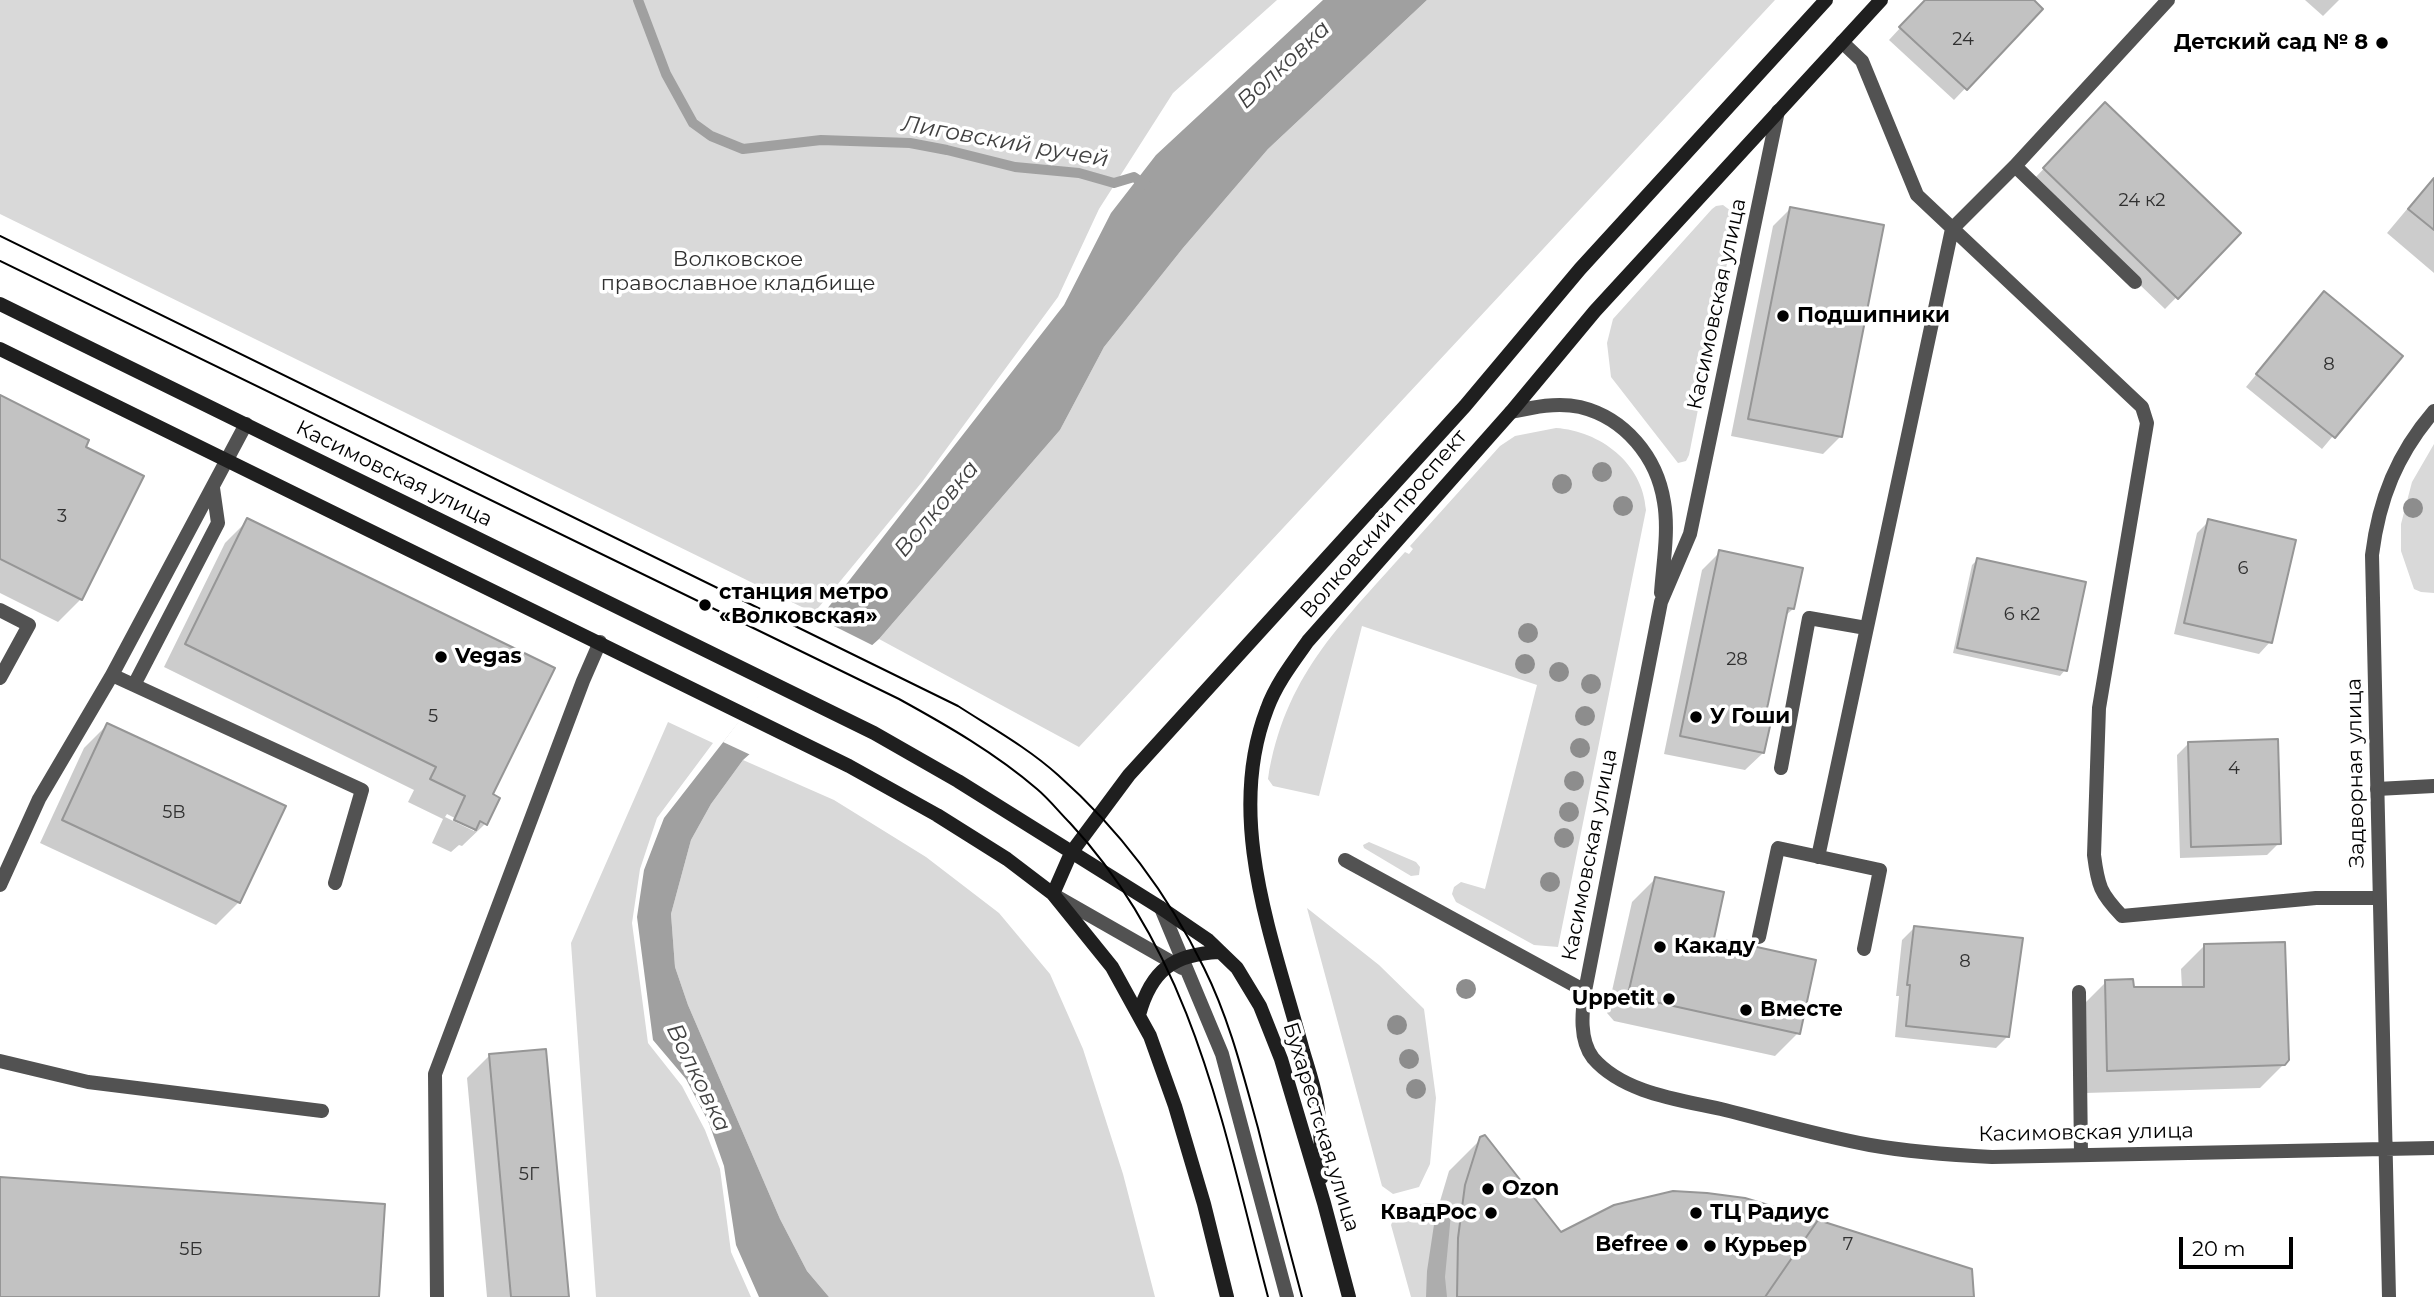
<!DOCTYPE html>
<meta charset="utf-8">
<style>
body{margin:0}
#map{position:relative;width:2434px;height:1297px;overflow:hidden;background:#fff;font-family:Montserrat,sans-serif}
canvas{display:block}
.scale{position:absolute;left:2179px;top:1237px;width:114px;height:32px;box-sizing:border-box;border:4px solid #000;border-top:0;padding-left:9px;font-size:21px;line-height:24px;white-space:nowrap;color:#000;-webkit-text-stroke:5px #fff;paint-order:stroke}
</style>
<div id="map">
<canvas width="2434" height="1297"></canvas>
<div class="scale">20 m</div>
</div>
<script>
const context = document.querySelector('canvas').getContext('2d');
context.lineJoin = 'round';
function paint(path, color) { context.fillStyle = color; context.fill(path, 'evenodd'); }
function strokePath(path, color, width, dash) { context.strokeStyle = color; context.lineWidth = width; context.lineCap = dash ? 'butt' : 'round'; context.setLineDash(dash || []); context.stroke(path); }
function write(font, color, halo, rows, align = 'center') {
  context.font = font + ' Montserrat,sans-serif'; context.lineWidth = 7; context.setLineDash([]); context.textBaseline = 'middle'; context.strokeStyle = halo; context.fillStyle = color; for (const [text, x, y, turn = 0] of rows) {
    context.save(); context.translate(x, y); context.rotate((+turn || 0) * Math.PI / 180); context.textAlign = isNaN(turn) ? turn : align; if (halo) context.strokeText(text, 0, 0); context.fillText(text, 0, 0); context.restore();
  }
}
paint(new Path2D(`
 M 0,0 L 1277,0 L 1173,93 L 1099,209 L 1058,297 L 922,482 L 814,613 L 0,214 Z
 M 1427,0 L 1775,0 L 1079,747 L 879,639 L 1060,430 L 1104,347 L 1183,248 L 1268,149 Z
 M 1723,205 L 1735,214 L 1735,223 L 1689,455 L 1686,461 L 1678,463 L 1611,377 L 1607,343 L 1613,319 L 1712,209 L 1716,206 Z
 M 1556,428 C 1600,431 1643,463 1646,510 L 1558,947 L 1534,945 L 1456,902 L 1452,894 L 1454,887 L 1461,882 L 1485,889 L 1537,685 L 1362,626 L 1319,796 L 1273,786 L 1268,779 C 1284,677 1339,626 1405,552 L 1409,554 L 1413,549 L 1410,546 L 1500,446 L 1515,436 Z
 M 2434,444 L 2434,593 L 2421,592 L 2414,589 L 2401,551 L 2401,524 L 2412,482 Z
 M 668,722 L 713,743 L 657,818 L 640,869 L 632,923 L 648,1043 L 682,1086 L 705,1130 L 720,1169 L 731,1252 L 751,1297 L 596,1297 L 571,943 Z
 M 743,760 L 834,800 L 926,857 L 999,913 L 1050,974 L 1083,1049 L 1123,1174 L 1155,1297 L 829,1297 L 807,1271 L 780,1219 L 688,1005 L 675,967 L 671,914 L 691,840 L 711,804 Z
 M 1369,842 L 1416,862 L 1420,867 L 1419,875 L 1411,876 L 1364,848 L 1363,845 Z
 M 1307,908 L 1379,965 L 1424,1009 L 1436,1098 L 1430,1164 L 1419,1187 L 1393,1194 L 1382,1186 Z
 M 1426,1203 L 1452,1204 L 1445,1277 L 1447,1297 L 1411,1297 L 1391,1225 L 1397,1211 Z`), '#d9d9d9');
paint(new Path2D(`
 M 1323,0 L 1427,0 L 1268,149 L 1183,248 L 1104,347 L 1060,430 L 879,639 L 743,760 L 711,804 L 691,840 L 671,914 L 675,967 L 688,1005 L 780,1219 L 807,1271 L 829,1297 L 759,1297 L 736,1245 L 724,1166 L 709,1123 L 686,1079 L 653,1040 L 637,917 L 644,870 L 664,818 L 1064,305 L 1111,213 L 1156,155 Z`), '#a0a0a0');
paint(new Path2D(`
 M 818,618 L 876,647 L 753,756 L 723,742 Z`), '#fff');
paint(new Path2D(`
 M 1926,0 L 2031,0 L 2041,9 L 1954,100 L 1889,40 Z
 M 2305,0 L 2339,0 L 2323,16 Z
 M 2105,105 L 2239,233 L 2165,309 L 2032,181 Z
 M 2434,177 L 2434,273 L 2387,233 Z
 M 1790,209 L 1841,436 L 1823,454 L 1731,436 L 1773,226 Z
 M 2313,305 L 2400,356 L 2322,449 L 2246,387 Z
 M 0,397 L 83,448 L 81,599 L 58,622 L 0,593 Z
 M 248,520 L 491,795 L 485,824 L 462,846 L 459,845 L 451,852 L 432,843 L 443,819 L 408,802 L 414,790 L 164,667 L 225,543 ZM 447,814 L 474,828 L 474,831 L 445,817 Z
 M 2209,521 L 2270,642 L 2259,654 L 2174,634 L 2197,533 Z
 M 1720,552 L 1793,609 L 1784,617 L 1764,713 L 1763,753 L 1745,770 L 1664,754 L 1702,570 Z
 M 1977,560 L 2065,670 L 2060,676 L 1953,653 L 1972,565 Z
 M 107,725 L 239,902 L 216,925 L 40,843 L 84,748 Z
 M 2189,743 L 2279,843 L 2267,855 L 2180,858 L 2177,755 Z
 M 1655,879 L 1711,945 L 1720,947 L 1725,942 L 1798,1033 L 1775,1056 L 1614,1021 L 1607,1013 L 1632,902 Z
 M 1914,928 L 2008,1036 L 1996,1048 L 1895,1037 L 1899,996 L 1896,996 L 1902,940 Z
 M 2204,946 L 2284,1064 L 2260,1088 L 2085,1093 L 2083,1005 L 2106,982 L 2132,989 L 2182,989 L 2181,969 Z
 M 490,1055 L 567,1297 L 487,1297 L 467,1078 Z
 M 1481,1139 L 1561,1234 L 1972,1297 L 1426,1297 L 1427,1271 L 1435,1218 L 1449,1171 Z`), '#0003');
strokePath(new Path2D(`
 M 638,0 L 666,74 L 693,123 L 711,136 L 743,149 L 821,140 L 910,143 L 947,150 L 1015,167 L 1079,173 L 1114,183 L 1134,177 L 1147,186`), '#a0a0a0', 10);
const building = new Path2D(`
 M 1925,0 L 2034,0 L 2043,9 L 1967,90 L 1899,27 Z
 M 2105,102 L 2241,233 L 2178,299 L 2043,168 Z
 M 2434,178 L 2434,230 L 2408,209 Z
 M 1790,207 L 1884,225 L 1842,437 L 1748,419 Z
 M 2324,291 L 2403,356 L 2335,438 L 2256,374 Z
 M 0,395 L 89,440 L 86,447 L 144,476 L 82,600 L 0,559 Z
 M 247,518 L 555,668 L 493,794 L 500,798 L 487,825 L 480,821 L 476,830 L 454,820 L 465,796 L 430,779 L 436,767 L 185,644 Z
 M 2208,519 L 2296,540 L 2272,643 L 2184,623 Z
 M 1719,550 L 1803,568 L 1794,609 L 1788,608 L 1768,704 L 1766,712 L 1773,713 L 1764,753 L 1680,736 Z
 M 1977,558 L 2086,582 L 2067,671 L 1957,648 Z
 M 107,723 L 286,806 L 240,903 L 62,820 Z
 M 2278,739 L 2281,844 L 2191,847 L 2188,742 Z
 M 1655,877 L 1724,892 L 1713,943 L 1724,946 L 1725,940 L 1816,960 L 1800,1034 L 1637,998 L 1629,990 Z
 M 1914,926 L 2023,938 L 2009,1037 L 1906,1026 L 1910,985 L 1907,985 Z
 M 2285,942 L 2289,1060 L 2285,1065 L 2107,1071 L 2105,980 L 2133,979 L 2134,987 L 2204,987 L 2204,944 Z
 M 546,1049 L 569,1297 L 511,1297 L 489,1054 Z
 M 1485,1135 L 1561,1232 L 1614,1205 L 1673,1191 L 1707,1193 L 1745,1198 L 1818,1220 L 1765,1297 L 1457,1297 L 1458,1238 L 1465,1185 L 1480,1137 Z
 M 0,1177 L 385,1204 L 379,1297 L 0,1297 Z
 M 1818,1220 L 1972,1269 L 1974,1297 L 1765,1297 Z`);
paint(building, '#c2c2c2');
strokePath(building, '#969696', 2);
strokePath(new Path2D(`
 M 1842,42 L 1862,61 L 1917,195 L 2142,407 L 2147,423 L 2099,708 L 2094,855 C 2098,886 2100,893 2122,916 L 2316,898 L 2379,898
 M 2015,166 L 2135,282
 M 0,610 L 29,625 L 0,678
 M 112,675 L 362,790 L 335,883
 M 134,685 L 218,523 L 213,488
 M 1781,768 L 1809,618 L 1866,628
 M 2377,789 L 2434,786
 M 1818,857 L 1952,229 L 2015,166 L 2168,0
 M 1345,860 L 1585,991
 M 0,885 L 39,799 L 112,675 L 246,424
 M 1054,895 L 1182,968
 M 1161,908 L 1222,1054 L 1287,1297
 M 1759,937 L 1778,848 L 1880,870 L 1864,949
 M 2079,992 L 2081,1155
 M 0,1061 L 88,1082 L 322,1111
 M 437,1297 L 435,1074 L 583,681 L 600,642`), '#525252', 14);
strokePath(new Path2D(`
 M 1778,111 L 1690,534 L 1661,602 L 1585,991 C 1582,1012 1579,1040 1593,1058 C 1624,1094 1682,1100 1725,1110 C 1773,1122 1821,1136 1870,1145 C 1910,1152 1951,1155 1992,1157 L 2434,1148
 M 1511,412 C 1534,407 1557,402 1580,407 C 1625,418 1657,457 1664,502 C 1669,531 1663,564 1661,593
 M 2389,1297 L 2372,555 C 2379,499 2397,454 2434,411`), '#525252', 14);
strokePath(new Path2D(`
 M 0,304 L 874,733 L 958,781 L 1161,908 L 1208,940 L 1237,968 L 1260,1006 L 1281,1059 L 1324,1203 L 1349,1297
 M 0,349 L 849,766 L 937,815 L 1007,859 L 1053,894 L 1112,967 L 1150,1036 L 1175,1106 L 1204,1204 L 1227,1297
 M 1053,894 L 1071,853 L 1129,775 L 1465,406 L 1580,269 L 1826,0
 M 1139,1015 C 1151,970 1174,954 1219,952
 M 1322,1177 C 1321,1152 1321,1127 1317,1103 C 1314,1085 1308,1068 1303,1051 C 1274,942 1224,820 1267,709 C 1276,684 1293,662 1308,641 L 1511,412 L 1595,311 L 1881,0`), '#1f1f1f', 14);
strokePath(new Path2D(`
 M 0,236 L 958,706 C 992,728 1028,748 1058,775 C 1119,829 1168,894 1204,968 C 1229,1018 1243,1074 1258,1128 C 1272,1184 1287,1241 1302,1297
 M 0,261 L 899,699 C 948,726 995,753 1037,789 C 1049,799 1059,812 1070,823 C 1194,956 1223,1128 1268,1297`), '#000', 2);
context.fillStyle = '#8d8d8d';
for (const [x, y] of [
 [1602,472],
 [1562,484],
 [1623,506],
 [2413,508],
 [1528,633],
 [1525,664],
 [1559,672],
 [1591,684],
 [1585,716],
 [1580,748],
 [1574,781],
 [1569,812],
 [1564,838],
 [1550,882],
 [1466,989],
 [1397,1025],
 [1409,1059],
 [1416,1089]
]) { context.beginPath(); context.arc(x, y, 10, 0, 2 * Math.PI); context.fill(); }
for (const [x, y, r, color] of [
 [2382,43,7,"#000"],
 [1783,316,7,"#000"],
 [705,605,7,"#000"],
 [441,657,7,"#000"],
 [1696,717,7,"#000"],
 [1660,947,7,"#000"],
 [1669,999,7,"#000"],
 [1746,1010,7,"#000"],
 [1488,1189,7,"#000"],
 [1491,1213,7,"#000"],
 [1696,1213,7,"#000"],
 [1682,1245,7,"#000"],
 [1710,1246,7,"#000"]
]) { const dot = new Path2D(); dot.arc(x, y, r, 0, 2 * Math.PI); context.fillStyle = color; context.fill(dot); strokePath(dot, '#fff', 2.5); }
write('18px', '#303030', null, [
 ["24",1963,40],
 ["24 к2",2142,201],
 ["8",2329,365],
 ["3",62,517],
 ["6",2243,569],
 ["6 к2",2022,615],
 ["28",1737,660],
 ["5",433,717],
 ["4",2234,769],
 ["5В",174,813],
 ["8",1965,962],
 ["5Г",529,1175],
 ["7",1848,1245],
 ["5Б",191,1250]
]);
write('bold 21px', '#000', '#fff', [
 ["Детский сад № 8",2368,43,"right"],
 ["Подшипники",1797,316],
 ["станция метро",719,593],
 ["«Волковская»",719,617],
 ["Vegas",455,657],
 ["У Гоши",1710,717],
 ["Какаду",1674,947],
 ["Uppetit",1655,999,"right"],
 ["Вместе",1760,1010],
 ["Ozon",1502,1189],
 ["КвадРос",1477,1213,"right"],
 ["ТЦ Радиус",1710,1213],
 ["Befree",1668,1245,"right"],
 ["Курьер",1724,1246]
], 'left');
write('21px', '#303030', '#fff', [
 ["Волковское",738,260],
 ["православное кладбище",738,284]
]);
write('21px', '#000', '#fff', [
 ["Касимовская улица",1717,304,-78],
 ["Касимовская улица",394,474,26],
 ["Волковский проспект",1384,524,-49],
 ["Задворная улица",2356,773,-91],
 ["Касимовская улица",1590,855,-79],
 ["Бухарестская улица",1321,1127,73],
 ["Касимовская улица",2086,1133,-1]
]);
write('italic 23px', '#414141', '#fff', [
 ["Волковка",1284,65,-43],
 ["Лиговский ручей",1005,142,10],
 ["Волковка",937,509,-50],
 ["Волковка",698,1078,64]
]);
</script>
